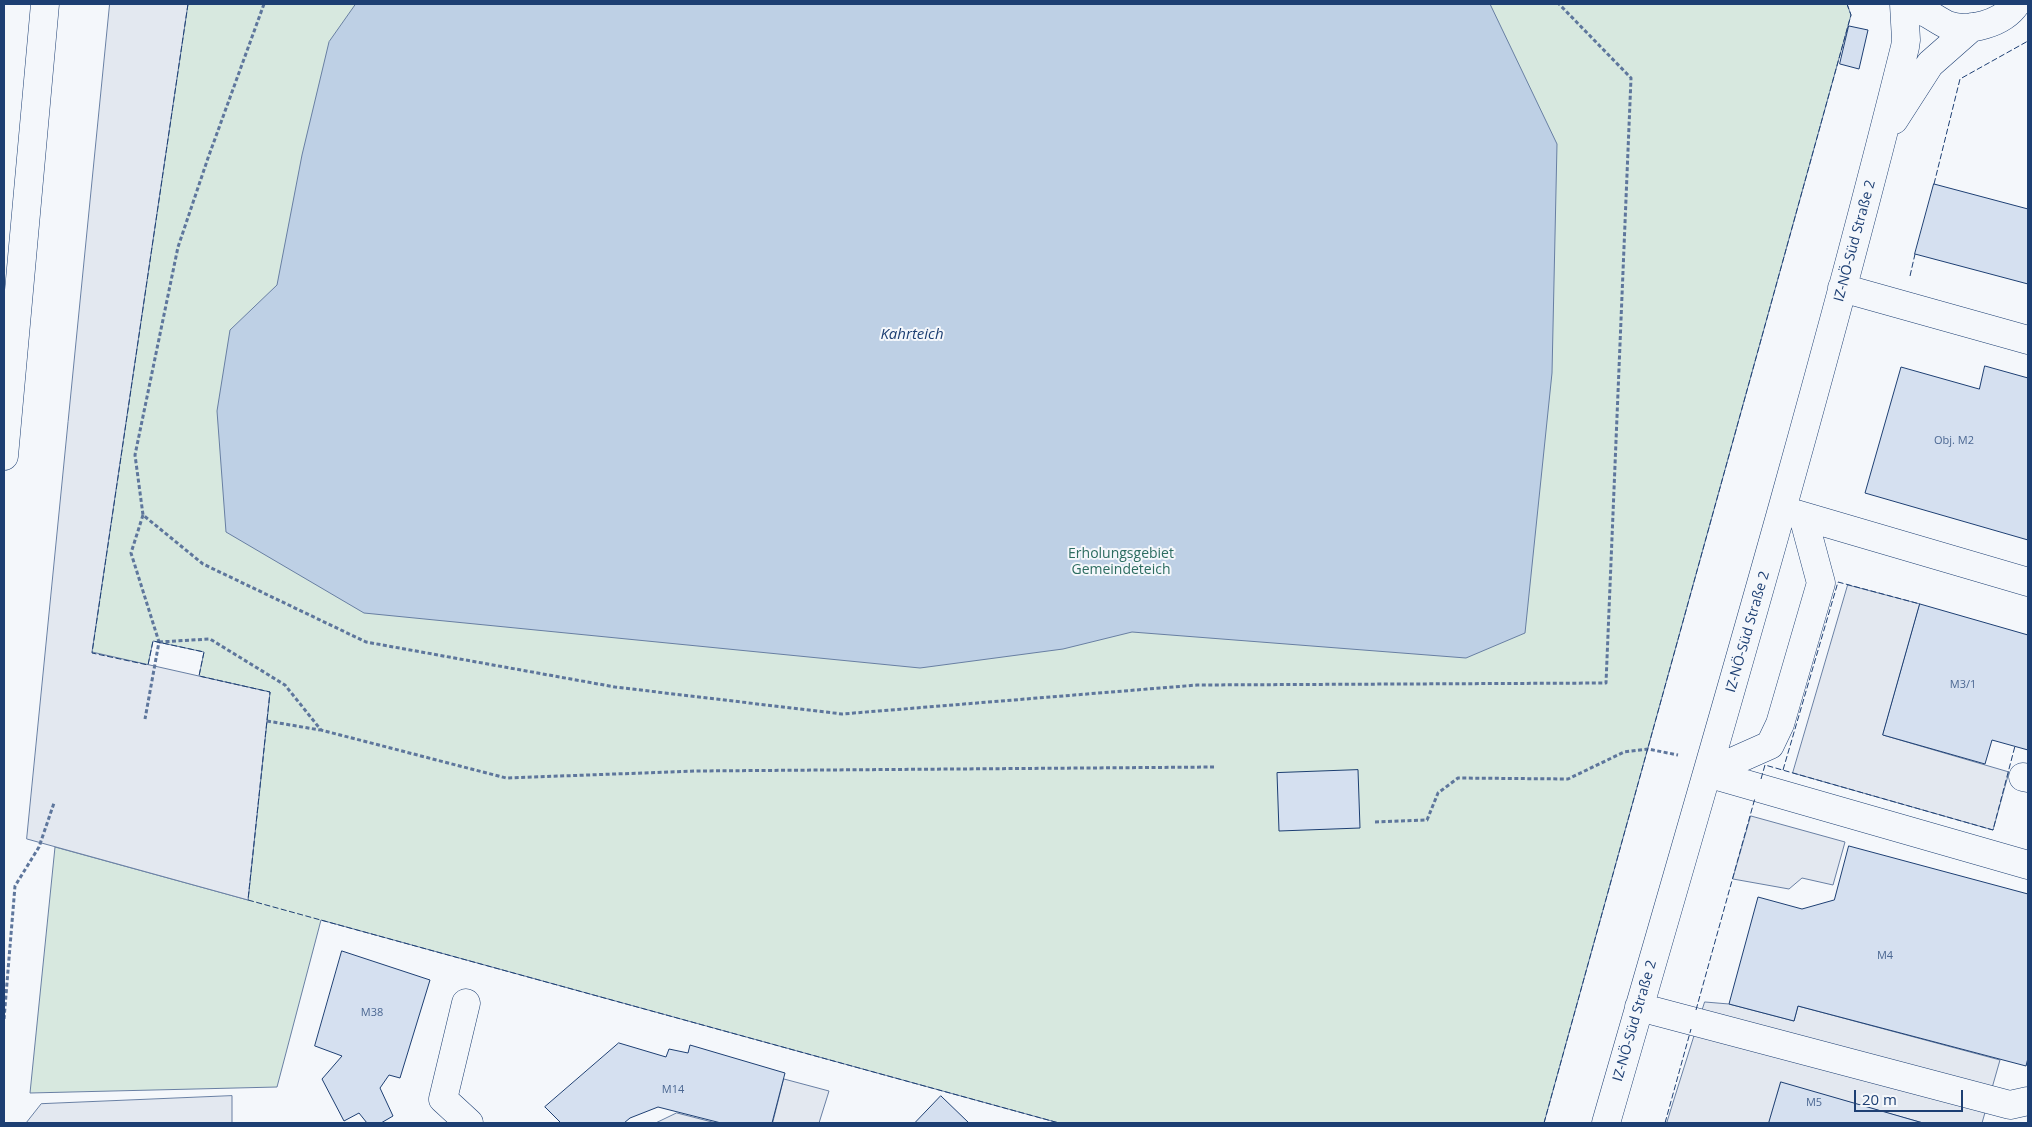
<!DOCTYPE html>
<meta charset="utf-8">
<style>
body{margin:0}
#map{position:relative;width:2032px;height:1127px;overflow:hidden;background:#f4f7fb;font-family:"Open Sans",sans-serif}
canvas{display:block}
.frame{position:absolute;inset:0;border:5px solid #1d3f73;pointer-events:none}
.scale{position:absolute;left:1854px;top:1090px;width:109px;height:22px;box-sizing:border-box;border:2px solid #1d3f73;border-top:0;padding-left:6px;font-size:15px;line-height:18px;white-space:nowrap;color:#1d3f73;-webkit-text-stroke:4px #f4f7fb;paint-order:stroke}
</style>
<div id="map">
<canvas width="2032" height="1127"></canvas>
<div class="frame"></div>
<div class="scale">20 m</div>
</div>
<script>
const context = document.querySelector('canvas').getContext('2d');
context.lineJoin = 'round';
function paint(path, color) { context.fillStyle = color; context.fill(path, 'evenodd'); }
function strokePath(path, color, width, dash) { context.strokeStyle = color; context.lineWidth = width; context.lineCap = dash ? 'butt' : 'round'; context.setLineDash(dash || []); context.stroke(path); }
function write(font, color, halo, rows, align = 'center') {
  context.font = font + ' "Open Sans",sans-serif'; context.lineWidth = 4; context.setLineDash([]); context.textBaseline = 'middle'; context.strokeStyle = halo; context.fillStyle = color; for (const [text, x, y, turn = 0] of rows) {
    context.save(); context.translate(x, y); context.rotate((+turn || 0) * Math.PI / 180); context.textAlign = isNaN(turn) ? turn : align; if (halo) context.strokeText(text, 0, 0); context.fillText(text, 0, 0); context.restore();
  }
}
const green = new Path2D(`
 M 188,4 L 1847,4 L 1851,15 L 1544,1123 L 1059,1123 L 321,920 L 277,1087 L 30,1093 L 55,847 L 248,900 L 270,692 L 199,676 L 204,652 L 153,641 L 148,665 L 92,653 Z`);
paint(green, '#d7e8df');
strokePath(green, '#687fa3', 1);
const parking = new Path2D(`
 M 110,4 L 188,4 L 92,652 L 270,692 L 248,900 L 27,839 Z
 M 1848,585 L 1920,604 L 1883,735 L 2009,772 L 1993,830 L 1793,773 Z
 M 1751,816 L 1845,842 L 1833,885 L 1802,878 L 1789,889 L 1733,879 Z
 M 1705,1002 L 1729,1004 L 1794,1021 L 1798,1006 L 2000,1060 L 1982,1123 L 1923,1123 L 1781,1083 L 1770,1123 L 1667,1123 Z
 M 784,1079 L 829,1091 L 819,1123 L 773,1123 Z
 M 232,1096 L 232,1123 L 26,1123 L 41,1104 Z
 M 677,1113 L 716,1123 L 656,1123 Z`);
paint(parking, '#e3e8f0');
strokePath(parking, '#687fa3', 1);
const water = new Path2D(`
 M 356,4 L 1490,4 L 1557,144 L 1552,373 L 1525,633 L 1466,658 L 1132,632 L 1063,649 L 920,668 L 364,613 L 226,532 L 217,411 L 230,330 L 277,285 L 302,155 L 329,42 Z`);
paint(water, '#bed0e5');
strokePath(water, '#687fa3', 1);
const building = new Path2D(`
 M 1849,26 L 1868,30 L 1859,69 L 1840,64 Z
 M 1934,184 L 2028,209 L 2028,284 L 1915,254 Z
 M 1985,366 L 2028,378 L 2028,540 L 1865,493 L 1901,367 L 1979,389 Z
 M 1920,604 L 2028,635 L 2028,750 L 1992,740 L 1985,764 L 1883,735 Z
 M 1358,770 L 1360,828 L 1279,831 L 1277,773 Z
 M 1849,846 L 2028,894 L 2028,1058 L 2026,1066 L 1798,1006 L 1794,1021 L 1729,1004 L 1758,897 L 1802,909 L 1834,900 Z
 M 342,951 L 430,980 L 400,1078 L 389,1075 L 380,1088 L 393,1116 L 381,1123 L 367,1123 L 359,1113 L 344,1121 L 322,1079 L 342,1056 L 315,1046 Z
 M 619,1043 L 666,1057 L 669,1049 L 688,1053 L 690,1045 L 785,1073 L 772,1123 L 721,1123 L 658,1107 L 630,1118 L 624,1123 L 561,1123 L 545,1107 Z
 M 1781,1082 L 1923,1123 L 1769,1123 Z
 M 941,1096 L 969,1123 L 915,1123 Z`);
paint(building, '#d5e0f0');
strokePath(building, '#1d3f73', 1);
const minor = new Path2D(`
 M 1914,4 C 1918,9 1924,12 1930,15 C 1935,18 1941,22 1947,25 C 1969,33 2003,23 2016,4
 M 1894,120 L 1930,64 L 1972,27
 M 1842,288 L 2028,340
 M 1789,512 L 2028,582
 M 1707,773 L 2028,865
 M 1707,773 L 1770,745 L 1780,724 L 1821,583 L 1803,516
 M 2023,777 L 2028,778
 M 466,1003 L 443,1099 L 469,1123
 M 1639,1007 L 2010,1105 L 2028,1101
 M 1606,1123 C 1709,765 1815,408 1905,47 L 1906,40 L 1904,4`);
const major = new Path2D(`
 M 4,456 L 45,4`);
strokePath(minor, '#1d3f73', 29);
strokePath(major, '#1d3f73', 29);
strokePath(new Path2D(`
 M 264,4 L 208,158 L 178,247 L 135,455 L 143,515 L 203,564 L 366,642 L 615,687 L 842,714 L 1197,685 L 1606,683 L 1631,78 L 1559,4
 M 143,515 L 131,553 L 159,642 L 145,719
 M 159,642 L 210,639 L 285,685 L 321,730 L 506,778 L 697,771 L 1215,767
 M 267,721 L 320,730
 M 1375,822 L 1427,820 L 1438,793 L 1458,778 L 1568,779 L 1624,752 L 1648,749 L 1678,755
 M 4,1019 L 15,886 L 39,847 L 54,803`), '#5e769c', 3, [4, 2.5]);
strokePath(minor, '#f4f7fb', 28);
strokePath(major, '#f4f7fb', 28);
strokePath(new Path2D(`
 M 188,4 L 92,653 L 148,665 L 153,641 L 204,652 L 199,676 L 270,692 L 248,900 L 1059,1123
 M 1934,184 L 1960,79 L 2028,41
 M 1910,276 L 1915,254
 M 1783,770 L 1838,582 L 1920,604
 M 1761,779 L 1765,765 L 1993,830 L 2015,746
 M 1696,1010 L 1755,798
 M 1544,1123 L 1851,15 L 1847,4
 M 1665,1123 L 1691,1029`), '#1d3f73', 1, [6, 2.5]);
write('11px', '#4b6792', null, [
 ["Obj. M2",1954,441],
 ["M3/1",1963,685],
 ["M4",1885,956],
 ["M38",372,1013],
 ["M14",673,1090],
 ["M5",1814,1103]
]);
write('14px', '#1d3f73', '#f4f7fb', [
 ["IZ-NÖ-Süd Straße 2",1855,241,-75],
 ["IZ-NÖ-Süd Straße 2",1748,632,-74],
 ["IZ-NÖ-Süd Straße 2",1635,1021,-74]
]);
write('14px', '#2c6c60', '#f4f7fb', [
 ["Erholungsgebiet",1121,554],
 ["Gemeindeteich",1121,570]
]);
write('italic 15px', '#1d3f73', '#f4f7fb', [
 ["Kahrteich",912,335]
]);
</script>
